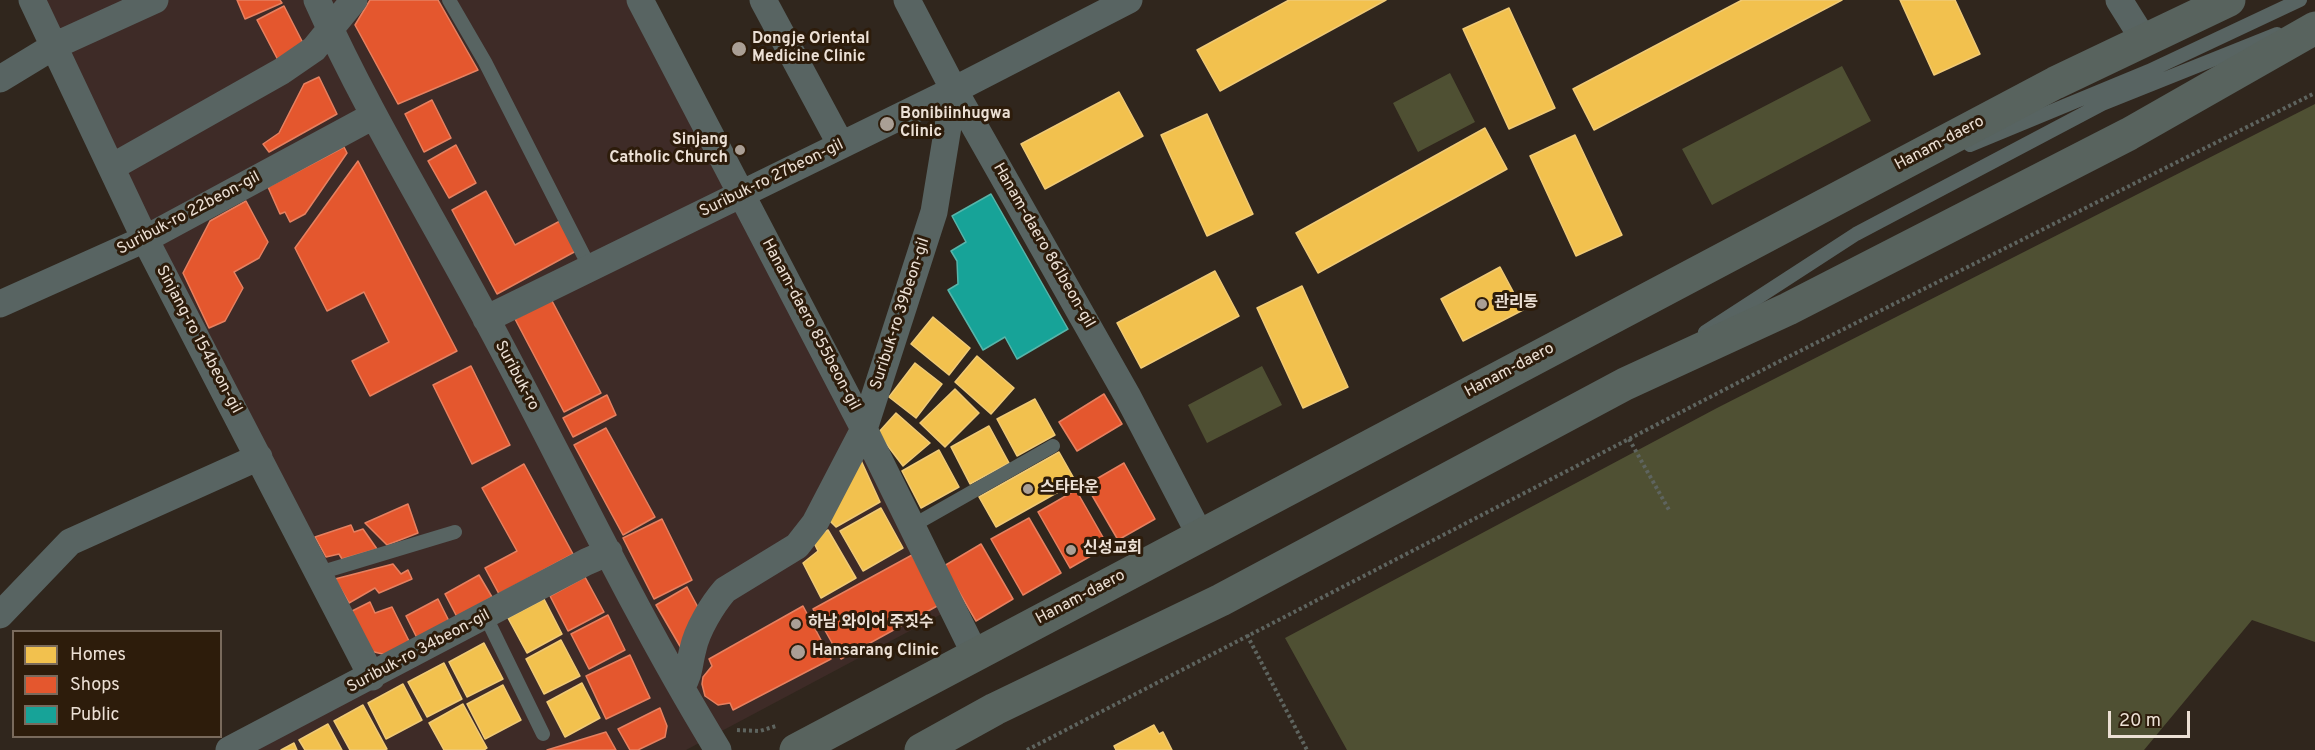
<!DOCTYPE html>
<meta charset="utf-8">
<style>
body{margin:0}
#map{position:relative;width:2315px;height:750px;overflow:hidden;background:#30261d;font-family:Overpass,sans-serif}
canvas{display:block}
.legend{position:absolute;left:12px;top:630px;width:210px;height:108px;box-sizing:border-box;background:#2d1c0b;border:2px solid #796a5c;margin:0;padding:8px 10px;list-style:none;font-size:18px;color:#ece0d5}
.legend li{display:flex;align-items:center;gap:12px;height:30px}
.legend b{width:30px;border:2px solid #796a5c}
.scale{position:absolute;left:2108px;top:711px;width:82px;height:27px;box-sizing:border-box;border:3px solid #ece0d5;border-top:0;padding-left:8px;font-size:18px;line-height:21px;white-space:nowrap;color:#ece0d5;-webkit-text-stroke:4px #2d1c0b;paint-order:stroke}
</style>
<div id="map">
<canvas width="2315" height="750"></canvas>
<ul class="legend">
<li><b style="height:16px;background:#f2c14e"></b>Homes</li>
<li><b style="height:16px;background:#e4572e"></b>Shops</li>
<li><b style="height:16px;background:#17a398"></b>Public</li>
</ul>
<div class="scale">20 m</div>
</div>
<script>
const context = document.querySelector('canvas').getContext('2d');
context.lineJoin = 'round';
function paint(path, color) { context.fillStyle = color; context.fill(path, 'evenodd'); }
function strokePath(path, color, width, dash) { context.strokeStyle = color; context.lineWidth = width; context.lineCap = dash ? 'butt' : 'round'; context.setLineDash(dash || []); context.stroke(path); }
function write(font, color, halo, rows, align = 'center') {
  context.font = font + ' Overpass,"Noto Sans KR",sans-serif'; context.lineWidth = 6; context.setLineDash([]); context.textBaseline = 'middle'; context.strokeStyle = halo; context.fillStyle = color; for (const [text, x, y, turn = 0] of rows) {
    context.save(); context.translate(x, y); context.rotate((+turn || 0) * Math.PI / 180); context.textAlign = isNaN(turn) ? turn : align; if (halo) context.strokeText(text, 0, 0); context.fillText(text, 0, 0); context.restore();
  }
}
paint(new Path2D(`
 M 29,0 L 635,0 L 949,610 L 686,750 L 245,750 L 378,679 Z`), '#3e2b27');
paint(new Path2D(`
 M 1842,66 L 1871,121 L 1712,205 L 1682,149 Z
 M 1450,73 L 1475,122 L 1418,152 L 1393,103 Z
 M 2315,104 L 2315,642 L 2252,620 L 2144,750 L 1347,750 L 1285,638 L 1717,408 Z
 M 1262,366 L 1282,405 L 1207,443 L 1188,405 Z`), '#4f5033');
const homes = new Path2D(`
 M 1289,0 L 1386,0 L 1220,91 L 1197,50 Z
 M 1742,0 L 1842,0 L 1594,130 L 1573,89 Z
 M 1900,0 L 1955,0 L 1980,54 L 1934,75 Z
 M 1509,8 L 1555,108 L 1509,129 L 1463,29 Z
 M 1119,92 L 1143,136 L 1045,189 L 1021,144 Z
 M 1207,114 L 1253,214 L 1207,236 L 1161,135 Z
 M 1485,128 L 1507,169 L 1318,273 L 1296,233 Z
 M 1575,135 L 1622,235 L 1576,256 L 1530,156 Z
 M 1500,267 L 1523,310 L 1463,341 L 1441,299 Z
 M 1215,271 L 1239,316 L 1141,368 L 1117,323 Z
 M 1302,286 L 1348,387 L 1303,408 L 1257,308 Z
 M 933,317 L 970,348 L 949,375 L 911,344 Z
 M 977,356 L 1014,388 L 991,414 L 955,382 Z
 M 915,363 L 942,384 L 916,418 L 889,397 Z
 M 955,389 L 979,413 L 945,447 L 920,423 Z
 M 1035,399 L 1055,435 L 1017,456 L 997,419 Z
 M 896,413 L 930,443 L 903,466 L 878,433 Z
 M 989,426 L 1009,463 L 970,484 L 951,447 Z
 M 939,450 L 959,487 L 921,508 L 902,471 Z
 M 1059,452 L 1076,482 L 996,527 L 979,497 Z
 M 859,456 L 880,502 L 836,527 L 829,520 Z
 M 881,508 L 903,548 L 863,571 L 840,531 Z
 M 828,530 L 856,578 L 821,598 L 803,563 L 818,551 L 812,539 Z
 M 544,599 L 562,634 L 527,653 L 508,618 Z
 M 561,640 L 580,676 L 544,694 L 526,659 Z
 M 484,643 L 503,679 L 467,697 L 449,662 Z
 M 444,663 L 462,699 L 427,717 L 408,682 Z
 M 582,683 L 600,718 L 565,737 L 547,702 Z
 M 403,684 L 422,720 L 386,739 L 368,703 Z
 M 503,685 L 521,720 L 485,739 L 467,704 Z
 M 463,704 L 487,748 L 484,750 L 444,750 L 429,723 Z
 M 363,705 L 387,749 L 384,750 L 350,750 L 334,721 Z
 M 328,724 L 342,750 L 305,750 L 299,740 Z
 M 1154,725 L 1159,734 L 1163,732 L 1172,750 L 1116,750 L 1114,746 Z
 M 294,743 L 297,750 L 281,750 Z`);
paint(homes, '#f2c14e');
strokePath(homes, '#f0ca76', 1.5);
const shops = new Path2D(`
 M 237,0 L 280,0 L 282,3 L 245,19 Z
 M 370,0 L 438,0 L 478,70 L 398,104 L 355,25 Z
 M 284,6 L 305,47 L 279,62 L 257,20 Z
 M 319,77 L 337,114 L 269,152 L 263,144 L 279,133 L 304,84 Z
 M 432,100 L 451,138 L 424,152 L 405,114 Z
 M 456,145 L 476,183 L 449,198 L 428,161 Z
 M 344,147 L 347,153 L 305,214 L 290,222 L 285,212 L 280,214 L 268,187 Z
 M 358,161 L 457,351 L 370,396 L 352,361 L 389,342 L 364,292 L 327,311 L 295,248 Z
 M 486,191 L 515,245 L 560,221 L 576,251 L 497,294 L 452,210 Z
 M 246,201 L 268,242 L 259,258 L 234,272 L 243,288 L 225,321 L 209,328 L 183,273 L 210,221 Z
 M 551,299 L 601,393 L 564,412 L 515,319 Z
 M 471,366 L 510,445 L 472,464 L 433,385 Z
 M 1104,394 L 1122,424 L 1077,451 L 1059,422 Z
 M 607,395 L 616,415 L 573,437 L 563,418 Z
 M 606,428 L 655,517 L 623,535 L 574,445 Z
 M 1124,463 L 1155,519 L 1118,540 L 1086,485 Z
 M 524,464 L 573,554 L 499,594 L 485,568 L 517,551 L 482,488 Z
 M 1076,490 L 1108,546 L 1070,568 L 1038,512 Z
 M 408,504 L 418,533 L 387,545 L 365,523 Z
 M 1029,518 L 1061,573 L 1023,595 L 991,539 Z
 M 662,519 L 692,580 L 654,599 L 623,538 Z
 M 351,525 L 354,532 L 363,529 L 377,549 L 342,559 L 339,554 L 326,557 L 315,537 Z
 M 981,544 L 1013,599 L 976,621 L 944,566 Z
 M 912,555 L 939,605 L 841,659 L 813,609 Z
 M 393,564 L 401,574 L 408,570 L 412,579 L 379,593 L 375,588 L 349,603 L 335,579 Z
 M 479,575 L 492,597 L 457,617 L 445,594 Z
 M 585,577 L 604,612 L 568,631 L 550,596 Z
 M 687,587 L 700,611 L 681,648 L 656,605 Z
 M 438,599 L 449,621 L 417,638 L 406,616 Z
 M 370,602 L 375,613 L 392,607 L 411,645 L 391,656 L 370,651 L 350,612 Z
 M 803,606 L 831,659 L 733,710 L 730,703 L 718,705 L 705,696 L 702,684 L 703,677 L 712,666 L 709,659 Z
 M 608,615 L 625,650 L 589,669 L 571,634 Z
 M 630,655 L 650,698 L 606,719 L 586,676 Z
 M 660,708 L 667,726 L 665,737 L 638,750 L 630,750 L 618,729 Z
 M 606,732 L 616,750 L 547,750 Z`);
paint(shops, '#e4572e');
strokePath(shops, '#e68060', 1.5);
const public = new Path2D(`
 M 991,194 L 1068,329 L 1017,359 L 1005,337 L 983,350 L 948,290 L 958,284 L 957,261 L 951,251 L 966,242 L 952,216 Z`);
paint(public, '#17a398');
strokePath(public, '#57b5aa', 1.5);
strokePath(new Path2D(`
 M 1629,439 L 1669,510
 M 1247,635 L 1307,750
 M 737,730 L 760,731 L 776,726
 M 1027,750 L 1776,363 L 2315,93`), '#5e645f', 4, [3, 3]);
strokePath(new Path2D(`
 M 449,0 L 485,62 L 590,268
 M 1970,145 L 2149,71 L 2300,0
 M 1705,332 L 1856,234 L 2102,104 L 2277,34
 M 912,526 L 1053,446
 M 319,573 L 455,532
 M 486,617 L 543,734`), '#586462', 14);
strokePath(new Path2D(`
 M 32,0 L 145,239 L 372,677
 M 317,0 C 366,110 430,213 487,320 C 564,463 633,611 718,750
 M 640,0 L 864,429 L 975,654
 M 763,0 L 841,145
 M 907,0 L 954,90 L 1128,397 L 1200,535
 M 2119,0 L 2144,40
 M 0,79 L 56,45 L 155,0
 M 112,167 L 282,71 L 314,49 L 354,0
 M 0,304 L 145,239 L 373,116
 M 486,319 L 954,90 L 1129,0
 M 0,615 L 70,542 L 259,457
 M 682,686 C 690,674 689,663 693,649 C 697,630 712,605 725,590 L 797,546 L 815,523 L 864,429 L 934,212 L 954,90
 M 229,750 L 586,562 L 609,552`), '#586462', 27);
strokePath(new Path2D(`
 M 796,750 L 2055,83 L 2229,0
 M 921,750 L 995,709 L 1221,600 L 1625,384 L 1788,309 L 2129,134 L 2315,28`), '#58635e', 33);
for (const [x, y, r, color] of [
 [739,49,8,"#aa9f95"],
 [887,124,8,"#aa9f95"],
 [740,150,6,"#aa9f95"],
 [1482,304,6,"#aa9f95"],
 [1028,489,6,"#aa9f95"],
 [1071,550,6,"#aa9f95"],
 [796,624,6,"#aa9f95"],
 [798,652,8,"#aa9f95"]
]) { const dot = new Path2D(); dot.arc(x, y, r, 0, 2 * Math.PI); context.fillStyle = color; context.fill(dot); strokePath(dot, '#2d1c0b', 2); }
write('bold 16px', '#ece0d5', '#2d1c0b', [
 ["Dongje Oriental",752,40],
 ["Medicine Clinic",752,58],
 ["Bonibiinhugwa",900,115],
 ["Clinic",900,133],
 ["Sinjang",728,141,"right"],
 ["Catholic Church",728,159,"right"],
 ["관리동",1494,304],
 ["스타타운",1040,489],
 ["신성교회",1083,550],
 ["하남 와이어 주짓수",808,624],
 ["Hansarang Clinic",812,652]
], 'left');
write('16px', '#ece0d5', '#2d1c0b', [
 ["Hanam-daero",1940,144,-28],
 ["Suribuk-ro 27beon-gil",772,179,-26],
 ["Suribuk-ro 22beon-gil",189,214,-28],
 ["Hanam-daero 861beon-gil",1043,246,60],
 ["Suribuk-ro 39beon-gil",901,314,-72],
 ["Hanam-daero 855beon-gil",810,325,62],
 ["Sinjang-ro 154beon-gil",198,340,62],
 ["Hanam-daero",1510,371,-28],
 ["Suribuk-ro",516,376,62],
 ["Hanam-daero",1081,598,-28],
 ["Suribuk-ro 34beon-gil",419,652,-28]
]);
</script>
